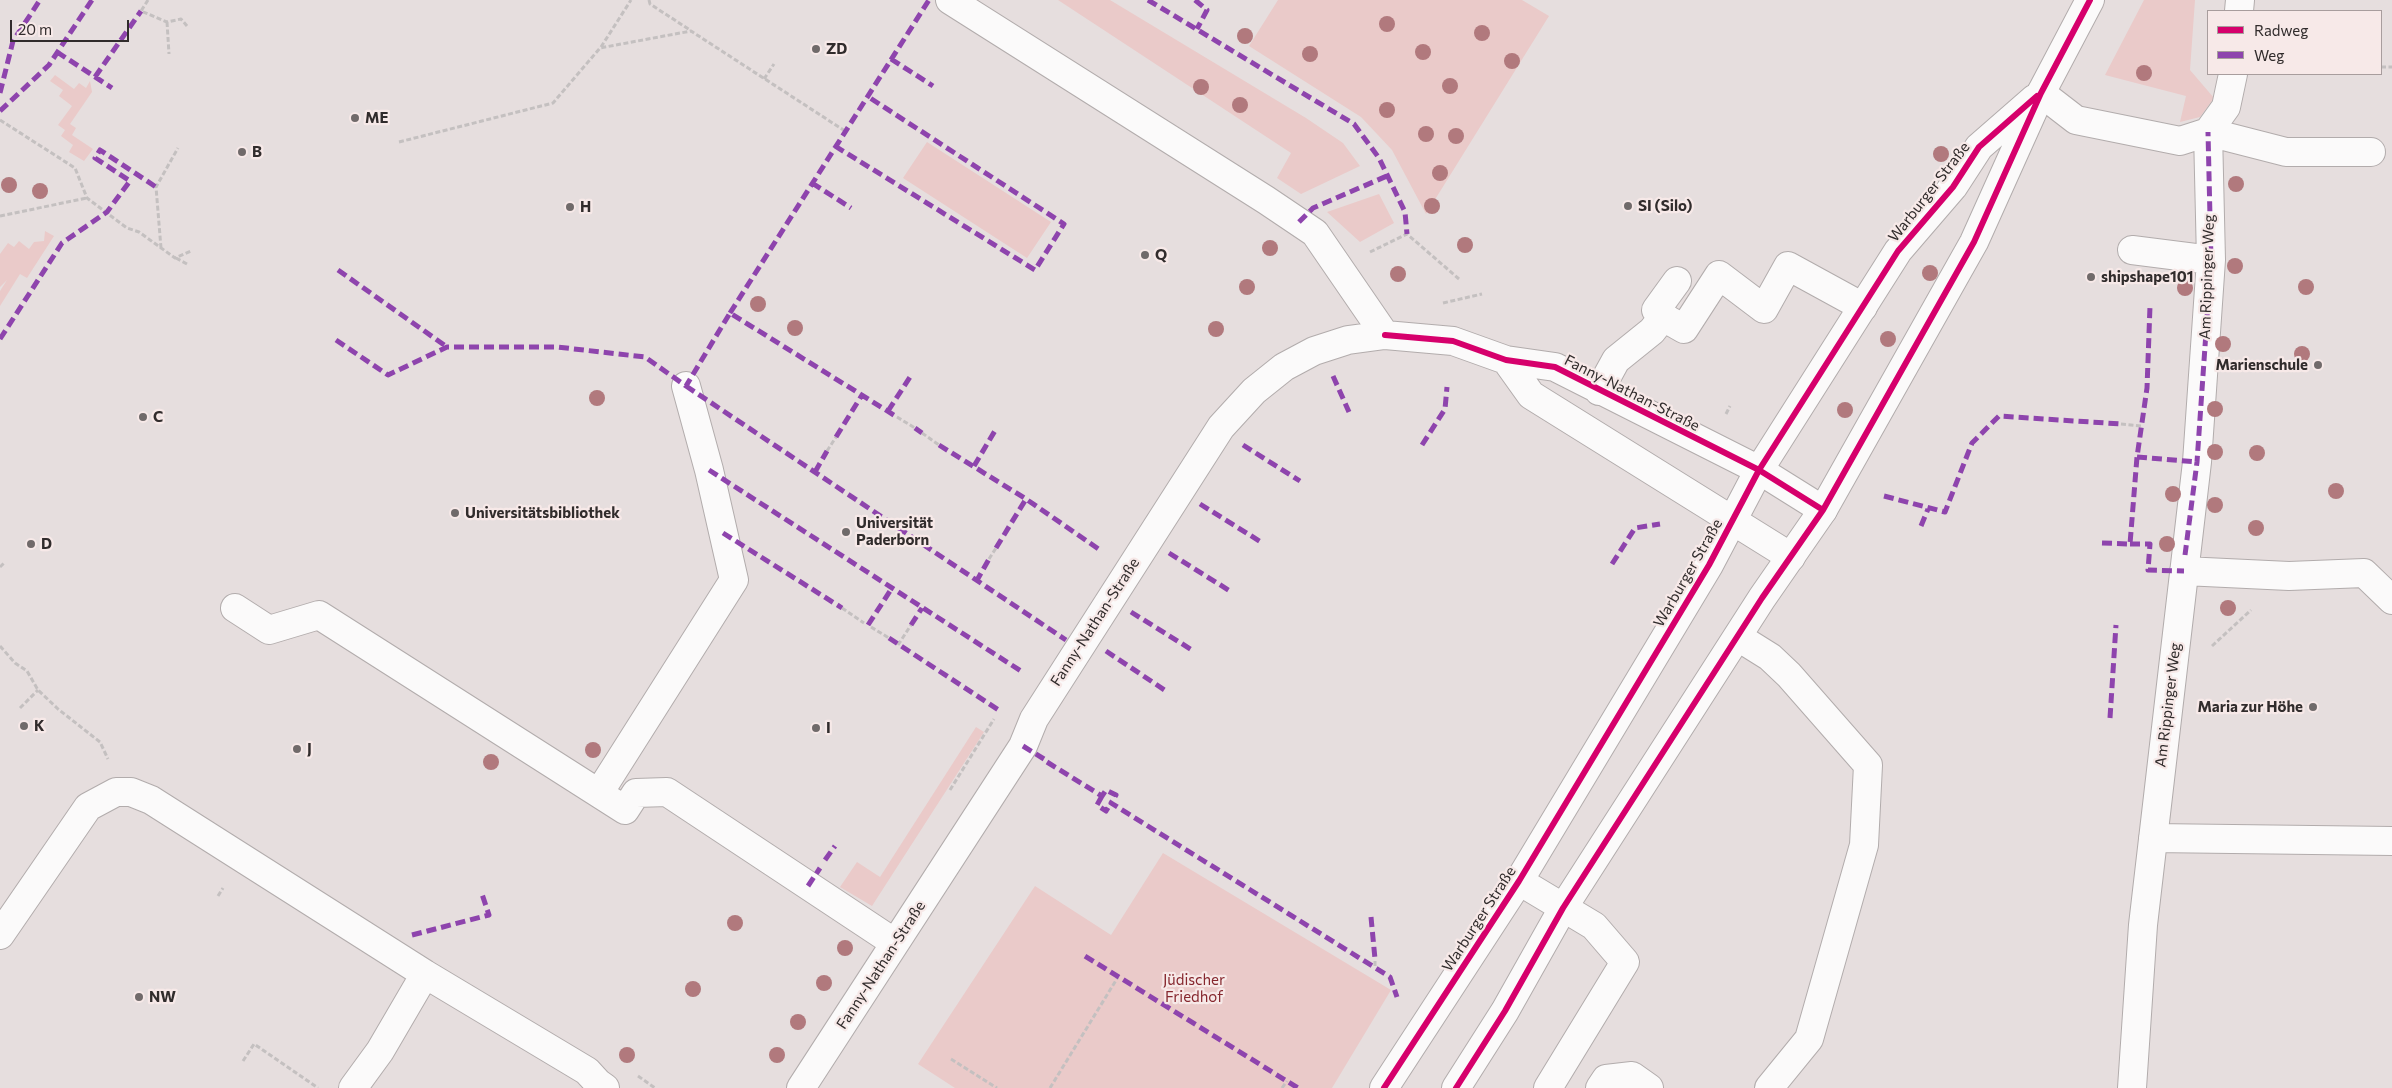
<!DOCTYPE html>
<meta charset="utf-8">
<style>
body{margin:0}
#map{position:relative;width:2392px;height:1088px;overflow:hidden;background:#e6dede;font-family:Commissioner,sans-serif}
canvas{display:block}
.legend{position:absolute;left:2207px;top:10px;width:175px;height:65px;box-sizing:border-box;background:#f7e9e8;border:1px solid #a89d9d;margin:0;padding:6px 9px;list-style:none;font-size:15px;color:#312c2c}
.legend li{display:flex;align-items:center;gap:10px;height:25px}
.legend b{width:25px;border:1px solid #a89d9d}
.scale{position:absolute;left:10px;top:20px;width:119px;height:22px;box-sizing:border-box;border:2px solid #312c2c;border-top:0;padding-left:6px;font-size:15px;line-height:18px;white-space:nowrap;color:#312c2c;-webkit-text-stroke:4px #f7e9e8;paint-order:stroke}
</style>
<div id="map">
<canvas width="2392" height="1088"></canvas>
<ul class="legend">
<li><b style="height:6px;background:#d6006c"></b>Radweg</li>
<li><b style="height:6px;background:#8e44ad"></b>Weg</li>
</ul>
<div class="scale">20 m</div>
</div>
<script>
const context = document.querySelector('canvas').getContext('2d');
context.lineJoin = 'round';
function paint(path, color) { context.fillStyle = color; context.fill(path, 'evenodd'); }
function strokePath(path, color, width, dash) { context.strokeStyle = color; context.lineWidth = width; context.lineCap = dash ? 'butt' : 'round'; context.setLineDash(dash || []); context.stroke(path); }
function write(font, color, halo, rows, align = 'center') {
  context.font = font + ' Commissioner,sans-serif'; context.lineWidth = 4.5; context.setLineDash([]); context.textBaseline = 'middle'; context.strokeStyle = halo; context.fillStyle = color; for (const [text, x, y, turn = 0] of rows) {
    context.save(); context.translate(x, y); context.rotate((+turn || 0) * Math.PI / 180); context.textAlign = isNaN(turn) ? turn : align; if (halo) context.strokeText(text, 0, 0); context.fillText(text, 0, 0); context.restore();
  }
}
paint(new Path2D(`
 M 1058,0 L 1110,0 L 1306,118 L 1343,143 L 1360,166 L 1301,194 L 1277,178 L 1291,153 Z
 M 1278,0 L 1522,0 L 1549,16 L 1426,214 L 1392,150 L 1361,117 L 1249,46 Z
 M 2144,0 L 2195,0 L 2190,70 L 2214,98 L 2200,117 L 2180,122 L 2186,96 L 2105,75 Z
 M 55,75 L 74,89 L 79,83 L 86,88 L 90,81 L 92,92 L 70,124 L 76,128 L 72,135 L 93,149 L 84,161 L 69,152 L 73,145 L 61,136 L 65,130 L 58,125 L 72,106 L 59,96 L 63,90 L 50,81 Z
 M 927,142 L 1051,222 L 1027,258 L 903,178 Z
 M 1379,194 L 1394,223 L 1360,242 L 1327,212 Z
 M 45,231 L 54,236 L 27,278 L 20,274 L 0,306 L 0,291 L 7,280 L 0,287 L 0,254 L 8,243 L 14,247 L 19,241 L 29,249 L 34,242 L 44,241 Z
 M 976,727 L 984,732 L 872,906 L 840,887 L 857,862 L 880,877 Z
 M 1163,853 L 1391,990 L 1332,1088 L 955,1088 L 918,1064 L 1035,886 L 1111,935 Z`), '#eacac9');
const minor = new Path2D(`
 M 950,0 L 1266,200 L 1315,233 L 1385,335
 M 2239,11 L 2240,0
 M 2041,93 L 2076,120 L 2180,141 L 2208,132 L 2226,107 L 2233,74
 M 2208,132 L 2286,152 L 2371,152
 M 2132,250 L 2211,260
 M 1663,317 L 1656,310 L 1677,281
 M 1506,360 L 1531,395 L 1791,557
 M 1599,391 L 1616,360 L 1652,331 L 1663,317 L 1684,329 L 1719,275 L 1764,309 L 1788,266 L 1863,307
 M 2184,571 L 2289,576 L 2364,573 L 2392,600
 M 235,608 L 269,630 L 319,615 L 625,810 L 636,793 L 667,792 L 895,943
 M 1738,637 L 1770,657 L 1789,675 L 1868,765 L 1864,845 L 1809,1039 L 1769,1088
 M 599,793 L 734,580 L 709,470 L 686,386
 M 2153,838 L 2392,841
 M 1519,881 L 1594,926 L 1625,962 L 1548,1088
 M 0,935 L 88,807 L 116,792 L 131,792 L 151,800 L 425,974 L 587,1071 L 598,1083 L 605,1088
 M 353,1088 L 380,1051 L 425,974
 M 801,1088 L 1023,746 L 1034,719 L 1221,427 L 1254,391 L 1284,367 L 1314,351 L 1348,340 L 1385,335 L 1453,341 L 1506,360 L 1555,367 L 1759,470 L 1823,510
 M 1600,1088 L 1606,1079 L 1632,1076 L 1649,1088
 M 2132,1088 L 2143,925 L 2197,462 L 2211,260 L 2208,132`);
const major = new Path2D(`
 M 1384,1088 L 1519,881 L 1709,565 L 1759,470 L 1898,251 L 1953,187 L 1979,147 L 2034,99
 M 1456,1088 L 1505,1011 L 1563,908 L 1762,598 L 1823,510 L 1974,242 L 2041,93 L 2090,0`);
strokePath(minor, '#b2acac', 30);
strokePath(major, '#b2acac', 30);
strokePath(new Path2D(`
 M 148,0 L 141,11 L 167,22 L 181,19 L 187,26
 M 649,0 L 650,4 L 690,30
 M 167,22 L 169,54
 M 601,47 L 631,0
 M 2381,67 L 2392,67
 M 764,79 L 774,64
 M 0,120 L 75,168 L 87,198 L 127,228 L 139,232 L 175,258 L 191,251
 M 399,142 L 553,103 L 600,48 L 691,31 L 845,131
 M 0,216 L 87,198
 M 161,248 L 156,187 L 178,148
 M 1370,252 L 1407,234 L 1459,279
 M 176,258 L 187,264
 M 1443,303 L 1482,294
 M 1726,414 L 1730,406
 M 897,417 L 915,428
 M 2121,424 L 2142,426
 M 922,433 L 939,445
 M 827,451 L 836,437
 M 989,559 L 996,548
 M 0,567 L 4,563
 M 842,608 L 864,623
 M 871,627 L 889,638
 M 898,645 L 911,625
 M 0,646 L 15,663 L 27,671 L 38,690 L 58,709 L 100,742 L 108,759
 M 2212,646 L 2251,610
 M 20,708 L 38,690
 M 950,790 L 994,719
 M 218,896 L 223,888
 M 1375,966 L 1375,959
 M 951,1059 L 997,1088
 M 243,1061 L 254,1044 L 318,1088
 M 638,1076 L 655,1088
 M 1050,1088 L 1118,977
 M 1282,1088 L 1287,1081`), '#c4c0c0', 3, [5, 2.5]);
strokePath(minor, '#fbfafa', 28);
strokePath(major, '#fbfafa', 28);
strokePath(new Path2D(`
 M 1148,0 L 1354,124 L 1379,158 L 1405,212 L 1407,234
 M 1195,0 L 1207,10 L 1197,29
 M 57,52 L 112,88
 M 891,59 L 933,86
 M 95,77 L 141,11
 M 0,93 L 13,41 L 40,0
 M 0,111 L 49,65 L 92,0
 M 835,146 L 1035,270 L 1064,224 L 867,96
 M 812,183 L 851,208
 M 1299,222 L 1313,208 L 1387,176
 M 338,270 L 447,347
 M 730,313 L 929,0
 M 0,339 L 62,243 L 107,212 L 130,181 L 95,158 L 100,150 L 156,187
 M 336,340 L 388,375 L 447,347 L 557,347 L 645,357 L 686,386 L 730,313 L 897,417
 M 1333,376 L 1349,412
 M 686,386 L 1066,640
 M 888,411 L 912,374
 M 915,428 L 922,433
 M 836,437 L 862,395
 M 939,445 L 1026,499 L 1100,550
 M 1243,445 L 1300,481
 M 1422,445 L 1445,409 L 1447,387
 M 2137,457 L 2197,462
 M 974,466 L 996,429
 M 709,470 L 1024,673
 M 815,472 L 827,451
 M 1884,496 L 1945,512 L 1972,443 L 1999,416 L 2121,424
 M 1200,504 L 1261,542
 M 1921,526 L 1928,509
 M 723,533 L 842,608
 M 2102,543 L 2130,544 L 2137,457 L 2147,388 L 2150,306
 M 2130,544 L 2150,544 L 2148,570 L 2184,571
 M 996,548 L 1026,499
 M 1169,553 L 1230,591
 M 2185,555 L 2197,462 L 2211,260 L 2208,132
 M 1612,564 L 1635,528 L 1660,524
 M 976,582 L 989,559
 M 1131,612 L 1192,650
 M 868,625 L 892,588
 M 911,625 L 922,608
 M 889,638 L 1000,711
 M 1106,651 L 1166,691
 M 2110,718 L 2116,625
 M 1023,746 L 1044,759
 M 1047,762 L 1102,796 L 1106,790 L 1116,795 L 1111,803 L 1390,977 L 1397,997
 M 1102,796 L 1097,805 L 1106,811 L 1111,803
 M 825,860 L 835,846
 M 808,886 L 820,868
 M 1371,917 L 1375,959
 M 412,935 L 489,915 L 482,894
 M 1085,956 L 1298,1088`), '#8e44ad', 5, [10, 5]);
strokePath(new Path2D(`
 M 1385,335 L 1453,341 L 1506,360 L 1555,367 L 1759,470 L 1823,510
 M 1384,1088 L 1519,881 L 1709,565 L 1759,470 L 1898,251 L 1953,187 L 1979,147 L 2037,96
 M 1456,1088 L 1505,1011 L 1563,908 L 1762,598 L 1823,510 L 1974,242 L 2041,93 L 2090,0`), '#d6006c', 6);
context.fillStyle = '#b1797d';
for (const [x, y] of [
 [1387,24],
 [1482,33],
 [1245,36],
 [1423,52],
 [1310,54],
 [1512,61],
 [2144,73],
 [1450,86],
 [1201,87],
 [1240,105],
 [1387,110],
 [1426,134],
 [1456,136],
 [1941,154],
 [1440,173],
 [2236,184],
 [9,185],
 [40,191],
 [1432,206],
 [1465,245],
 [1270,248],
 [2235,266],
 [1930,273],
 [1398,274],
 [1247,287],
 [2306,287],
 [2185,288],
 [758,304],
 [795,328],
 [1216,329],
 [1888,339],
 [2223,344],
 [2302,354],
 [597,398],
 [2215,409],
 [1845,410],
 [2215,452],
 [2257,453],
 [2336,491],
 [2173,494],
 [2215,505],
 [2256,528],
 [2167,544],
 [2228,608],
 [593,750],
 [491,762],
 [735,923],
 [845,948],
 [824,983],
 [693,989],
 [798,1022],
 [627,1055],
 [777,1055]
]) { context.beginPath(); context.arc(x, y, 8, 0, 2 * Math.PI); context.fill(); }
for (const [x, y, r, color] of [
 [816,49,5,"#706a6a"],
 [355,118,5,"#706a6a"],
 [242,152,5,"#706a6a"],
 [1628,206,5,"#706a6a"],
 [570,207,5,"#706a6a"],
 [1145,255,5,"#706a6a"],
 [2091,277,5,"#706a6a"],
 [2318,365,5,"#706a6a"],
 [143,417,5,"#706a6a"],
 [455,513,5,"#706a6a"],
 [846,532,5,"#706a6a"],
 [31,544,5,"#706a6a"],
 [2313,707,5,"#706a6a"],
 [24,726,5,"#706a6a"],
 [816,728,5,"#706a6a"],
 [297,749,5,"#706a6a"],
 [139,997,5,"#706a6a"]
]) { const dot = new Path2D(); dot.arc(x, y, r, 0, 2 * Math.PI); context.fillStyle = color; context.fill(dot); strokePath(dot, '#f7e9e8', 2); }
write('bold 15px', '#312c2c', '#f7e9e8', [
 ["ZD",826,49],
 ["ME",365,118],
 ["B",252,152],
 ["SI (Silo)",1638,206],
 ["H",580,207],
 ["Q",1155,255],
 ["shipshape101",2101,277],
 ["Marienschule",2308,365,"right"],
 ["C",153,417],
 ["Universitätsbibliothek",465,513],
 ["Universität",856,523],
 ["Paderborn",856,540],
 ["D",41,544],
 ["Maria zur Höhe",2303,707,"right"],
 ["K",34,726],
 ["I",826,728],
 ["J",307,749],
 ["NW",149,997]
], 'left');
write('15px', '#312c2c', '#f7e9e8', [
 ["Warburger Straße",1929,192,-52],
 ["Am Rippinger Weg",2207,277,-88],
 ["Fanny-Nathan-Straße",1632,393,27],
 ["Warburger Straße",1688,573,-60],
 ["Fanny-Nathan-Straße",1095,622,-57],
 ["Am Rippinger Weg",2168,705,-83],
 ["Warburger Straße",1479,919,-57],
 ["Fanny-Nathan-Straße",881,965,-57]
]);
write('15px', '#86272e', '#f7e9e8', [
 ["Jüdischer",1194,980],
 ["Friedhof",1194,997]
]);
</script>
